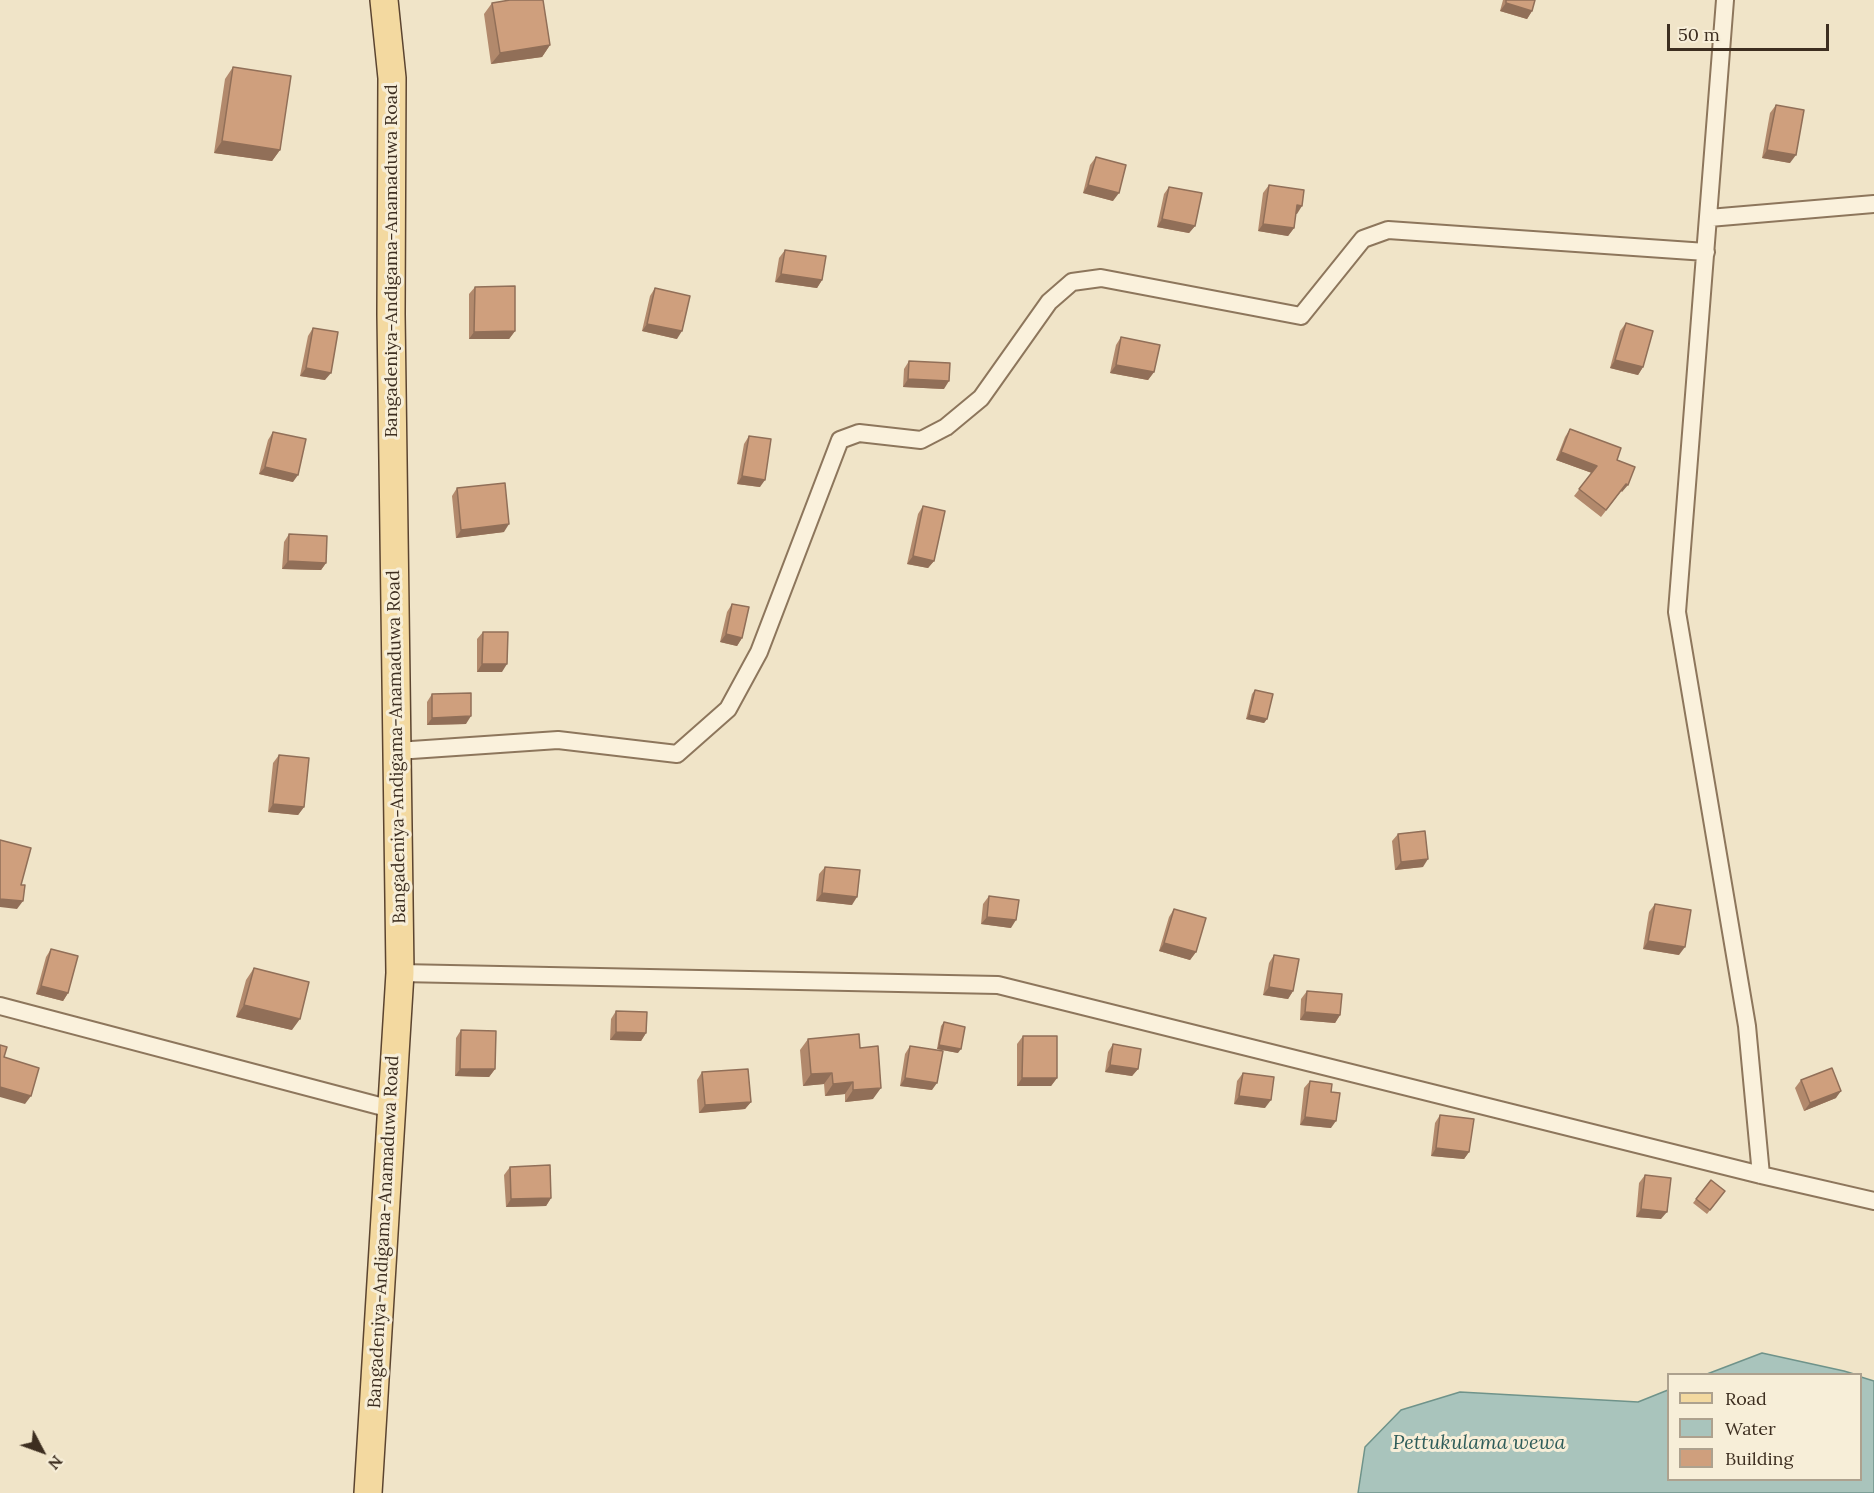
<!DOCTYPE html>
<style>
body{margin:0}
#map{position:relative;width:1874px;height:1493px;overflow:hidden;background:#f0e4c8;font-family:Lora,serif}
canvas{display:block}
.legend{position:absolute;left:1667px;top:1373px;width:195px;height:108px;box-sizing:border-box;background:#f7eed8;border:2px solid #ada18e;margin:0;padding:8px 10px;list-style:none;font-size:18px;color:#3d2e20}
.legend li{display:flex;align-items:center;gap:12px;height:30px}
.legend b{width:30px;border:2px solid #ada18e}
.north{position:absolute;left:12px;top:1421px;width:60px;height:60px;-webkit-text-stroke:4px #f7eed8;paint-order:stroke;rotate:131deg;font-size:16px;font-weight:700;line-height:24px;text-align:center;color:#3d2e20}
.north::after{content:'';display:block;margin:auto;width:21px;height:27px;background:#3d2e20;clip-path:polygon(50% 0,100% 100%,50% 72%,0 100%)}
.scale{position:absolute;left:1667px;top:24px;width:162px;height:27px;box-sizing:border-box;border:3px solid #3d2e20;border-top:0;padding-left:8px;font-size:18px;line-height:21px;white-space:nowrap;color:#3d2e20;-webkit-text-stroke:4px #f7eed8;paint-order:stroke}
</style>
<div id="map">
<canvas width="1874" height="1493"></canvas>
<ul class="legend">
<li><b style="height:8px;background:#f3d9a0"></b>Road</li>
<li><b style="height:16px;background:#a9c4bc"></b>Water</li>
<li><b style="height:16px;background:#cf9f7d"></b>Building</li>
</ul>
<div class="north">N</div>
<div class="scale">50 m</div>
</div>
<script>
const context = document.querySelector('canvas').getContext('2d');
context.lineJoin = 'round';
function paint(path, color) { context.fillStyle = color; context.fill(path, 'evenodd'); }
function strokePath(path, color, width, dash) { context.strokeStyle = color; context.lineWidth = width; context.lineCap = dash ? 'butt' : 'round'; context.setLineDash(dash || []); context.stroke(path); }
function write(font, color, halo, rows, align = 'center') {
  context.font = font + ' Lora,serif'; context.lineWidth = 6; context.setLineDash([]); context.textBaseline = 'middle'; context.strokeStyle = halo; context.fillStyle = color; for (const [text, x, y, turn = 0] of rows) {
    context.save(); context.translate(x, y); context.rotate((+turn || 0) * Math.PI / 180); context.textAlign = isNaN(turn) ? turn : align; if (halo) context.strokeText(text, 0, 0); context.fillText(text, 0, 0); context.restore();
  }
}
const water = new Path2D(`
 M 1762,1353 L 1844,1371 L 1854,1374 L 1707,1374 Z
 M 1861,1377 L 1874,1381 L 1874,1493 L 1358,1493 L 1365,1447 L 1401,1410 L 1460,1392 L 1638,1402 L 1668,1390 L 1668,1480 L 1860,1480 Z`);
paint(water, '#a9c4bc');
strokePath(water, '#6f938a', 1.5);
const minor = new Path2D(`
 M 1725,0 L 1677,612 L 1747,1026 L 1761,1175
 M 1709,218 L 1874,204
 M 397,751 L 558,740 L 677,754 L 728,709 L 759,652 L 840,440 L 859,433 L 921,440 L 946,427 L 981,398 L 1049,302 L 1072,282 L 1101,278 L 1301,316 L 1363,239 L 1388,230 L 1706,252
 M 400,973 L 998,985 L 1761,1175 L 1874,1201
 M 0,1006 L 391,1109`);
const primary = new Path2D(`
 M 368,1493 L 400,973 L 391,314 L 392,78 L 384,0`);
strokePath(minor, '#8d765c', 20);
strokePath(primary, '#5b4430', 30);
strokePath(minor, '#faf1dc', 16);
strokePath(primary, '#f3d9a0', 27);
paint(new Path2D(`
 M 1503,0 L 1535,0 L 1532,11 L 1527,19 L 1500,11 Z
 M 492,3 L 550,45 L 542,57 L 491,64 L 484,14 Z
 M 233,67 L 280,150 L 272,161 L 214,153 L 225,79 Z
 M 1776,105 L 1790,163 L 1762,158 L 1770,113 Z
 M 1096,157 L 1113,201 L 1083,193 L 1090,165 Z
 M 1269,185 L 1297,214 L 1296,214 L 1294,228 L 1288,236 L 1258,231 L 1263,193 Z
 M 1169,187 L 1195,226 L 1189,233 L 1157,227 L 1164,194 Z
 M 785,250 L 822,280 L 817,288 L 775,282 L 779,258 Z
 M 475,287 L 515,331 L 509,339 L 469,339 L 469,294 Z
 M 655,288 L 677,339 L 642,331 L 650,296 Z
 M 1626,323 L 1643,367 L 1638,375 L 1610,368 L 1620,331 Z
 M 313,328 L 325,380 L 300,376 L 308,336 Z
 M 1121,337 L 1154,372 L 1148,380 L 1110,373 L 1116,345 Z
 M 909,361 L 944,389 L 903,387 L 904,369 Z
 M 1570,429 L 1622,492 L 1621,491 L 1601,517 L 1574,496 L 1592,473 L 1556,460 L 1565,437 Z
 M 273,432 L 293,482 L 259,474 L 268,440 Z
 M 749,436 L 760,487 L 737,484 L 744,444 Z
 M 457,488 L 504,532 L 456,538 L 452,496 Z
 M 923,506 L 934,561 L 928,568 L 907,564 L 918,514 Z
 M 289,534 L 326,563 L 321,570 L 282,569 L 284,542 Z
 M 732,604 L 742,638 L 737,646 L 720,642 L 727,612 Z
 M 483,632 L 502,672 L 477,672 L 477,639 Z
 M 1255,690 L 1267,719 L 1264,723 L 1246,719 L 1252,694 Z
 M 432,694 L 466,724 L 427,725 L 427,702 Z
 M 279,755 L 304,807 L 298,815 L 268,812 L 273,763 Z
 M 1398,834 L 1423,867 L 1395,870 L 1392,841 Z
 M 825,867 L 852,905 L 816,901 L 819,874 Z
 M 989,896 L 1011,928 L 981,924 L 983,904 Z
 M 1655,904 L 1679,955 L 1643,949 L 1649,912 Z
 M 1174,909 L 1196,952 L 1190,960 L 1159,951 L 1169,917 Z
 M 51,949 L 68,993 L 63,1001 L 36,994 L 46,957 Z
 M 1274,955 L 1293,991 L 1288,999 L 1263,995 L 1269,963 Z
 M 254,968 L 292,1030 L 236,1017 L 246,980 Z
 M 1307,991 L 1340,1015 L 1335,1023 L 1300,1020 L 1301,999 Z
 M 616,1011 L 646,1033 L 641,1041 L 610,1040 L 611,1019 Z
 M 944,1022 L 958,1053 L 937,1049 L 941,1026 Z
 M 461,1030 L 495,1069 L 489,1077 L 455,1076 L 456,1038 Z
 M 1023,1036 L 1057,1078 L 1051,1086 L 1017,1086 L 1017,1044 Z
 M 808,1039 L 860,1048 L 873,1099 L 845,1102 L 845,1094 L 825,1096 L 824,1084 L 803,1086 L 800,1050 Z
 M 1113,1044 L 1138,1069 L 1132,1076 L 1105,1072 L 1108,1052 Z
 M 910,1046 L 932,1090 L 900,1086 L 905,1054 Z
 M 702,1072 L 751,1102 L 745,1109 L 699,1113 L 697,1080 Z
 M 1243,1073 L 1265,1108 L 1234,1104 L 1237,1081 Z
 M 1801,1080 L 1836,1098 L 1804,1111 L 1795,1088 Z
 M 1310,1081 L 1331,1092 L 1331,1128 L 1300,1125 L 1304,1088 Z
 M 1440,1115 L 1469,1152 L 1464,1159 L 1431,1156 L 1435,1123 Z
 M 510,1167 L 551,1198 L 546,1206 L 506,1207 L 504,1175 Z
 M 1645,1175 L 1661,1219 L 1636,1217 L 1639,1183 Z
 M 1711,1180 L 1725,1191 L 1707,1214 L 1693,1203 Z`), '#b2896c');
paint(new Path2D(`
 M 1506,3 L 1532,11 L 1527,19 L 1500,11 Z
 M 550,45 L 542,57 L 491,64 L 500,53 Z
 M 222,141 L 280,150 L 272,161 L 214,153 Z
 M 1767,150 L 1796,155 L 1790,163 L 1762,158 Z
 M 1088,185 L 1119,193 L 1113,201 L 1083,193 Z
 M 1297,205 L 1302,206 L 1297,214 L 1292,213 Z
 M 1162,219 L 1195,226 L 1189,233 L 1157,227 Z
 M 1263,224 L 1294,228 L 1288,236 L 1258,231 Z
 M 781,274 L 822,280 L 817,288 L 775,282 Z
 M 647,324 L 682,331 L 677,339 L 642,331 Z
 M 515,331 L 509,339 L 469,339 L 474,332 Z
 M 1615,360 L 1643,367 L 1638,375 L 1610,368 Z
 M 1116,365 L 1154,372 L 1148,380 L 1110,373 Z
 M 306,368 L 331,373 L 325,380 L 300,376 Z
 M 908,379 L 949,381 L 944,389 L 903,387 Z
 M 1561,452 L 1597,466 L 1592,473 L 1556,460 Z
 M 265,467 L 298,475 L 293,482 L 259,474 Z
 M 742,476 L 765,480 L 760,487 L 737,484 Z
 M 1626,484 L 1628,485 L 1622,492 L 1621,491 L 1601,517 Z
 M 509,524 L 504,532 L 456,538 L 461,530 Z
 M 913,556 L 934,561 L 928,568 L 907,564 Z
 M 288,561 L 326,563 L 321,570 L 282,569 Z
 M 726,634 L 742,638 L 737,646 L 720,642 Z
 M 482,664 L 507,664 L 502,672 L 477,672 Z
 M 1249,715 L 1267,719 L 1264,723 L 1246,719 Z
 M 471,716 L 466,724 L 427,725 L 432,718 Z
 M 273,804 L 304,807 L 298,815 L 268,812 Z
 M 1428,859 L 1423,867 L 1395,870 L 1401,862 Z
 M 822,893 L 857,897 L 852,905 L 816,901 Z
 M 0,899 L 23,901 L 17,909 L 0,907 Z
 M 987,917 L 1016,920 L 1011,928 L 981,924 Z
 M 1648,941 L 1685,947 L 1679,955 L 1643,949 Z
 M 1164,943 L 1196,952 L 1190,960 L 1159,951 Z
 M 41,986 L 68,993 L 63,1001 L 36,994 Z
 M 1269,987 L 1293,991 L 1288,999 L 1263,995 Z
 M 244,1005 L 300,1019 L 292,1030 L 236,1017 Z
 M 1305,1012 L 1340,1015 L 1335,1023 L 1300,1020 Z
 M 616,1032 L 646,1033 L 641,1041 L 610,1040 Z
 M 939,1045 L 961,1049 L 958,1053 L 937,1049 Z
 M 1110,1065 L 1138,1069 L 1132,1076 L 1105,1072 Z
 M 460,1069 L 495,1069 L 489,1077 L 455,1076 Z
 M 832,1073 L 824,1084 L 803,1086 L 811,1074 Z
 M 905,1078 L 937,1083 L 932,1090 L 900,1086 Z
 M 1022,1078 L 1057,1078 L 1051,1086 L 1017,1086 Z
 M 853,1082 L 845,1094 L 825,1096 L 833,1084 Z
 M 0,1087 L 31,1096 L 25,1104 L 0,1097 Z
 M 881,1088 L 873,1099 L 845,1102 L 853,1090 Z
 M 1841,1091 L 1836,1098 L 1804,1111 L 1810,1103 Z
 M 1239,1096 L 1271,1100 L 1265,1108 L 1234,1104 Z
 M 751,1102 L 745,1109 L 699,1113 L 705,1105 Z
 M 1305,1117 L 1336,1121 L 1331,1128 L 1300,1125 Z
 M 1436,1148 L 1469,1152 L 1464,1159 L 1431,1156 Z
 M 551,1198 L 546,1206 L 506,1207 L 511,1199 Z
 M 1641,1209 L 1667,1212 L 1661,1219 L 1636,1217 Z`), '#916f58');
const building = new Path2D(`
 M 510,0 L 543,0 L 550,45 L 500,53 L 492,3 Z
 M 1506,0 L 1535,0 L 1532,11 L 1506,3 Z
 M 233,67 L 291,76 L 280,150 L 222,141 Z
 M 1776,105 L 1804,110 L 1796,155 L 1767,150 Z
 M 1096,157 L 1126,165 L 1119,193 L 1088,185 Z
 M 1269,185 L 1304,190 L 1302,206 L 1297,205 L 1294,228 L 1263,224 Z
 M 1169,187 L 1202,193 L 1195,226 L 1162,219 Z
 M 785,250 L 826,256 L 822,280 L 781,274 Z
 M 515,286 L 515,331 L 474,332 L 475,287 Z
 M 655,288 L 690,296 L 682,331 L 647,324 Z
 M 1626,323 L 1653,331 L 1643,367 L 1615,360 Z
 M 313,328 L 338,332 L 331,373 L 306,368 Z
 M 1121,337 L 1160,345 L 1154,372 L 1116,365 Z
 M 909,361 L 950,363 L 949,381 L 908,379 Z
 M 1570,429 L 1621,448 L 1617,460 L 1635,467 L 1628,485 L 1626,484 L 1606,510 L 1579,489 L 1597,466 L 1561,452 Z
 M 273,432 L 306,439 L 298,475 L 265,467 Z
 M 749,436 L 771,439 L 765,480 L 742,476 Z
 M 505,483 L 509,524 L 461,530 L 457,488 Z
 M 923,506 L 945,511 L 934,561 L 913,556 Z
 M 289,534 L 327,536 L 326,563 L 288,561 Z
 M 732,604 L 749,607 L 742,638 L 726,634 Z
 M 483,632 L 508,632 L 507,664 L 482,664 Z
 M 1255,690 L 1273,694 L 1267,719 L 1249,715 Z
 M 471,693 L 471,716 L 432,718 L 432,694 Z
 M 279,755 L 309,758 L 304,807 L 273,804 Z
 M 1425,831 L 1428,859 L 1401,862 L 1398,834 Z
 M 0,840 L 31,848 L 21,885 L 25,885 L 23,901 L 0,899 Z
 M 825,867 L 860,870 L 857,897 L 822,893 Z
 M 989,896 L 1019,900 L 1016,920 L 987,917 Z
 M 1655,904 L 1691,910 L 1685,947 L 1648,941 Z
 M 1174,909 L 1206,918 L 1196,952 L 1164,943 Z
 M 51,949 L 78,956 L 68,993 L 41,986 Z
 M 1274,955 L 1299,959 L 1293,991 L 1269,987 Z
 M 254,968 L 309,982 L 300,1019 L 244,1005 Z
 M 1307,991 L 1342,994 L 1340,1015 L 1305,1012 Z
 M 616,1011 L 647,1012 L 646,1033 L 616,1032 Z
 M 944,1022 L 965,1027 L 961,1049 L 939,1045 Z
 M 461,1030 L 496,1031 L 495,1069 L 460,1069 Z
 M 859,1034 L 860,1048 L 878,1046 L 881,1088 L 853,1090 L 853,1082 L 833,1084 L 832,1073 L 811,1074 L 808,1039 Z
 M 1023,1036 L 1057,1036 L 1057,1078 L 1022,1078 Z
 M 1113,1044 L 1141,1049 L 1138,1069 L 1110,1065 Z
 M 0,1045 L 7,1047 L 4,1057 L 39,1068 L 31,1096 L 0,1087 Z
 M 910,1046 L 943,1051 L 937,1083 L 905,1078 Z
 M 1832,1068 L 1841,1091 L 1810,1103 L 1801,1080 Z
 M 748,1069 L 751,1102 L 705,1105 L 702,1072 Z
 M 1243,1073 L 1274,1077 L 1271,1100 L 1239,1096 Z
 M 1310,1081 L 1332,1084 L 1331,1092 L 1340,1093 L 1336,1121 L 1305,1117 Z
 M 1440,1115 L 1474,1119 L 1469,1152 L 1436,1148 Z
 M 550,1165 L 551,1198 L 511,1199 L 510,1167 Z
 M 1645,1175 L 1671,1178 L 1667,1212 L 1641,1209 Z
 M 1711,1180 L 1725,1191 L 1710,1210 L 1696,1199 Z`);
paint(building, '#cf9f7d');
strokePath(building, '#916f58', 1.5);
write('18px', '#3d2e20', '#f7eed8', [
 ["Bangadeniya-Andigama-Anamaduwa Road",392,261,-90],
 ["Bangadeniya-Andigama-Anamaduwa Road",397,747,-91],
 ["Bangadeniya-Andigama-Anamaduwa Road",384,1232,-87]
]);
write('italic 20px', '#2f5d5a', '#f7eed8', [
 ["Pettukulama wewa",1479,1443]
]);
</script>
